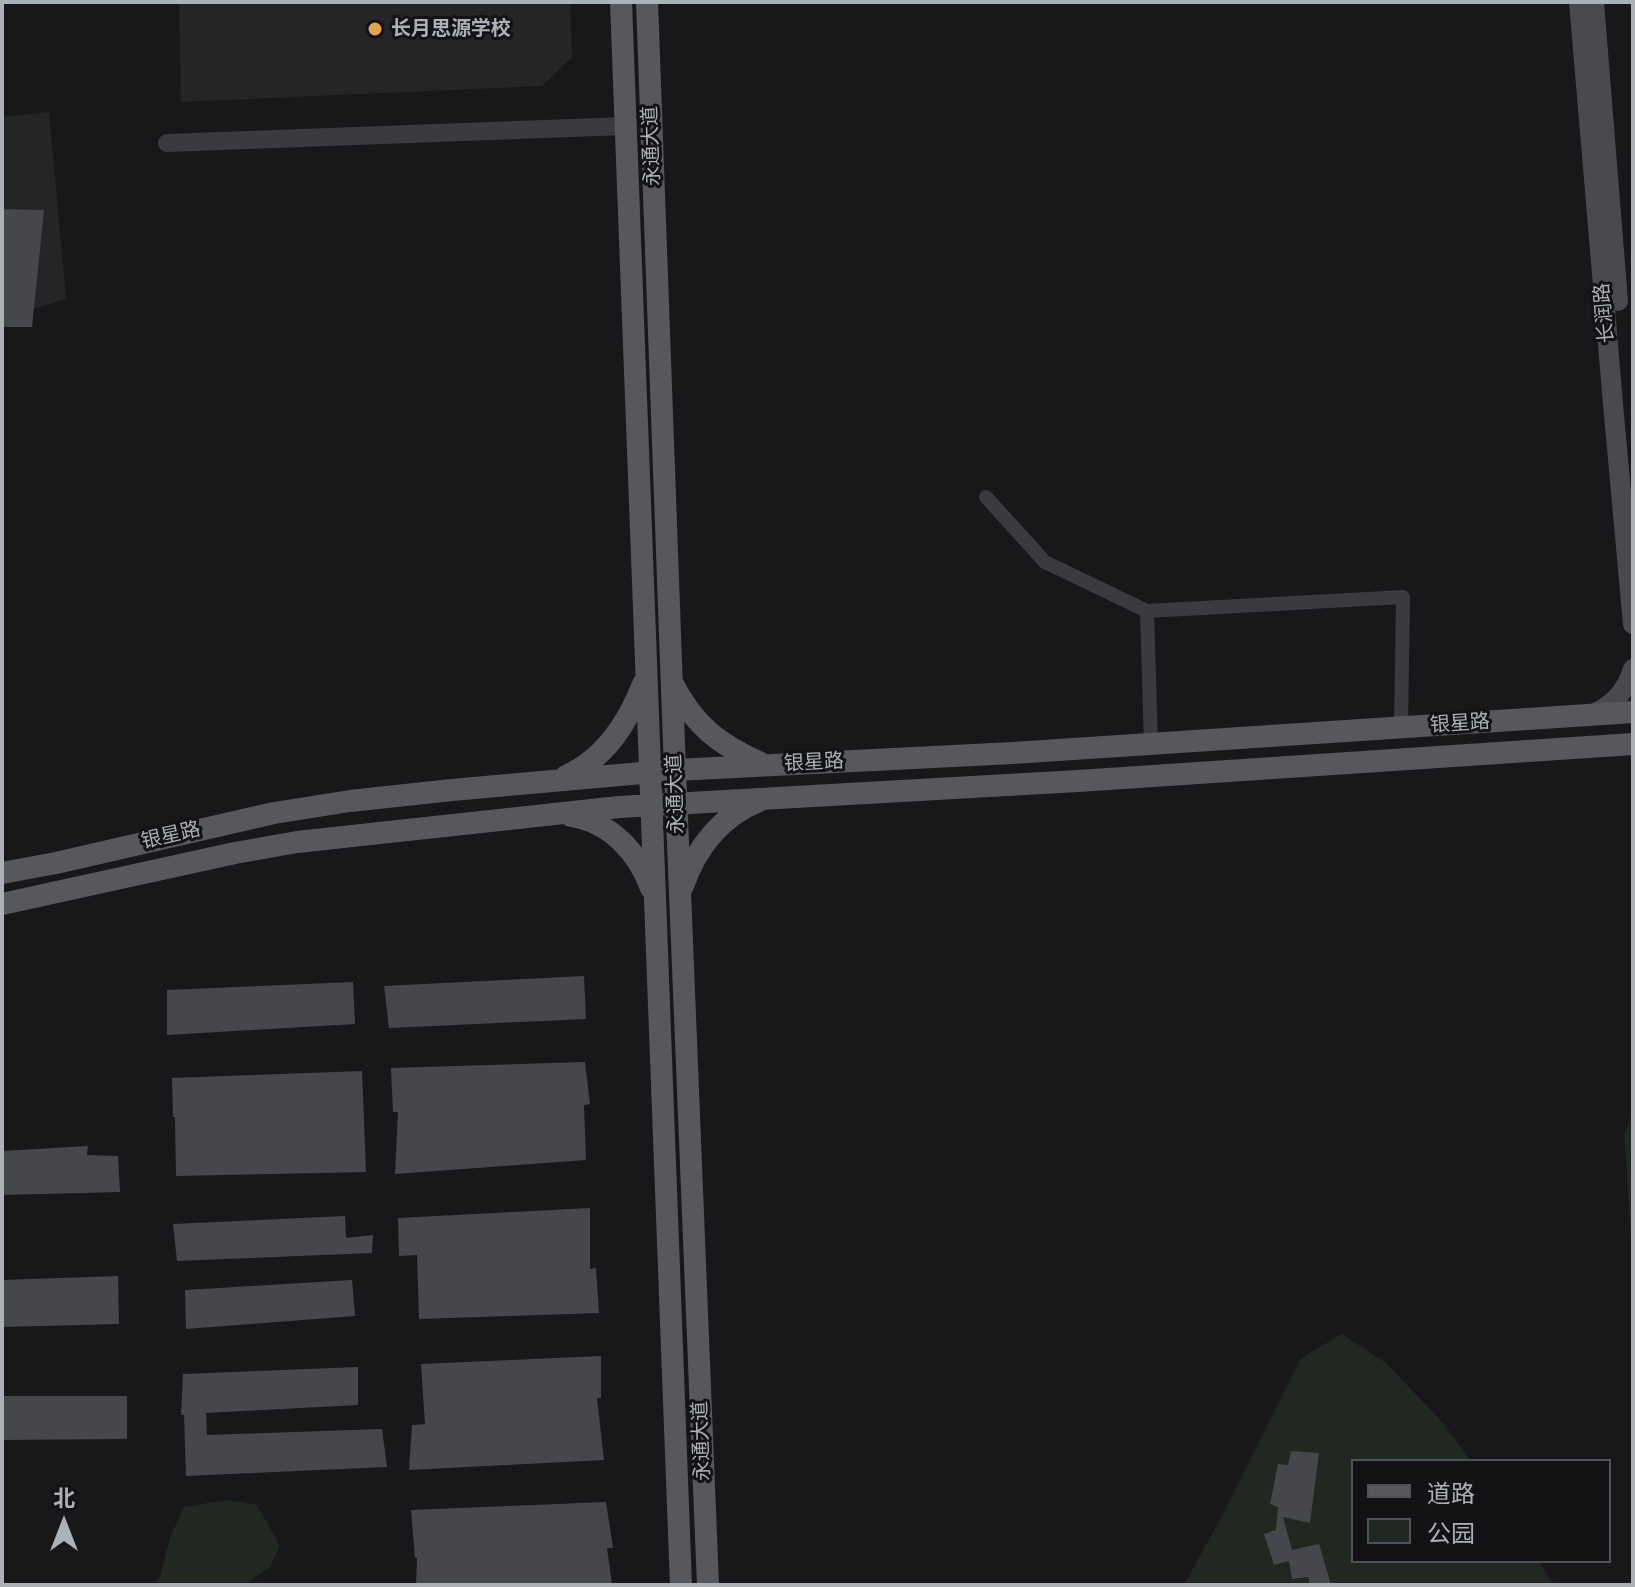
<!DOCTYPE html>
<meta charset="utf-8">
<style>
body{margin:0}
#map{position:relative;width:1635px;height:1587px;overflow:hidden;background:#18181a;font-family:Helvetica,"Noto Sans SC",sans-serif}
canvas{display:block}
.frame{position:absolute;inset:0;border:4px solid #acb1b9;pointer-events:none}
.legend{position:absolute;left:1351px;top:1459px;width:260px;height:104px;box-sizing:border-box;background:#131315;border:2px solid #505257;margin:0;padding:10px 14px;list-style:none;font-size:24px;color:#acb1b9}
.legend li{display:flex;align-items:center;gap:16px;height:40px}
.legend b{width:40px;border:2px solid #505257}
.north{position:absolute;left:24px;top:1483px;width:80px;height:80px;-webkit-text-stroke:6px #131315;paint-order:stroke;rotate:0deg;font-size:22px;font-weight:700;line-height:32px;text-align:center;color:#acb1b9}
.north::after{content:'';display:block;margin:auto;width:28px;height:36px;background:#acb1b9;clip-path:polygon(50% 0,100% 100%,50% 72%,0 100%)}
</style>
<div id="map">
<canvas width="1635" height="1587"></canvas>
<div class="frame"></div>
<ul class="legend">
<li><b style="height:10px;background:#56585e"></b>道路</li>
<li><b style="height:22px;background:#212821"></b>公园</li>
</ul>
<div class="north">北</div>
</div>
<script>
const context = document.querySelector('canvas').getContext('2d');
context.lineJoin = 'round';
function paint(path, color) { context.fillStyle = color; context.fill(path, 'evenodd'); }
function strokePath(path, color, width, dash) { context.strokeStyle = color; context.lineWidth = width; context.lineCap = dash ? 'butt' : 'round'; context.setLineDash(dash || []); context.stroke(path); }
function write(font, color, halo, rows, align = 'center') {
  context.font = font + ' Helvetica,"Noto Sans SC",sans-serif'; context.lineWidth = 6; context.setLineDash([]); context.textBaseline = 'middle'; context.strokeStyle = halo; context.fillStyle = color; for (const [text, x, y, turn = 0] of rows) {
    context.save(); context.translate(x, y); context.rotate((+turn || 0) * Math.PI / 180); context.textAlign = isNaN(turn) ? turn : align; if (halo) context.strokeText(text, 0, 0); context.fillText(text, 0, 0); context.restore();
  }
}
paint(new Path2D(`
 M 179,2 L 570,2 L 572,57 L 542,86 L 181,102 Z
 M 49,112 L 66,299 L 2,318 L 2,117 Z`), '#242527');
paint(new Path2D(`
 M 1633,1114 L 1633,1267 L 1624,1134 Z
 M 1342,1334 L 1386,1363 L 1445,1425 L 1470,1461 L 1353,1461 L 1353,1561 L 1538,1561 L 1554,1585 L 1184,1585 L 1223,1514 L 1301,1358 Z
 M 226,1500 L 257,1505 L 280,1546 L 270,1567 L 244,1585 L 154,1585 L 160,1576 L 170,1538 L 184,1507 Z`), '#212821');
paint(new Path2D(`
 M 2,209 L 44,210 L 32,327 L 2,327 Z
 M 584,976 L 586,1019 L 389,1028 L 384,986 Z
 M 353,982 L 355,1024 L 167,1035 L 167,990 Z
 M 585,1062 L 590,1104 L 584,1105 L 586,1160 L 395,1174 L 398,1112 L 393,1112 L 391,1068 Z
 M 362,1071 L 366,1172 L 176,1176 L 175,1117 L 173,1117 L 172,1078 Z
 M 88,1146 L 87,1155 L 118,1156 L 120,1192 L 2,1195 L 2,1151 Z
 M 590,1208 L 590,1269 L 596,1268 L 599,1313 L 419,1319 L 417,1255 L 399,1256 L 398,1218 Z
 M 345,1216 L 346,1238 L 373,1235 L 372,1253 L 177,1261 L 173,1224 Z
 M 118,1276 L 119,1324 L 2,1327 L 2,1280 Z
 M 352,1280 L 355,1316 L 186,1329 L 185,1290 Z
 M 601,1356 L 601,1398 L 597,1398 L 604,1460 L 409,1470 L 412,1425 L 425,1424 L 421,1364 Z
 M 358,1367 L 358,1405 L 206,1413 L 207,1435 L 382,1429 L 387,1467 L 186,1476 L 184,1415 L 181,1415 L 183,1374 Z
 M 2,1396 L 127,1396 L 127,1439 L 2,1440 Z
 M 1291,1451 L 1319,1453 L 1310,1523 L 1283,1517 L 1292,1550 L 1319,1544 L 1331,1585 L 1310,1585 L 1308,1577 L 1292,1579 L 1289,1561 L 1274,1565 L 1264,1534 L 1276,1530 L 1278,1507 L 1270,1504 L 1278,1464 L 1288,1465 Z
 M 606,1502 L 613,1548 L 607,1548 L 612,1585 L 416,1585 L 417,1558 L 415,1558 L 411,1510 Z`), '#45474a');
strokePath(new Path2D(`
 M 986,497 L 1045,562 L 1147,611 L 1403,597 L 1401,728
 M 1147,611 L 1151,744`), '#3a3b3f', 14);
strokePath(new Path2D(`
 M 167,143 L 625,126`), '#3a3b3f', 18);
strokePath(new Path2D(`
 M 1579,2 L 1613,404 L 1633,624
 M 1594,2 L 1618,301
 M 1593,714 C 1614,705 1626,691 1633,669`), '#484a4f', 20);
strokePath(new Path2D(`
 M 621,2 L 681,1585
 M 647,2 L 674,744 L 708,1585
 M 673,684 C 694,725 719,745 761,763
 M 566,776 C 606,758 628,722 644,682
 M 571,816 C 610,822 638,852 651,888
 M 2,873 L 56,863 L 274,813 L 350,801 L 452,790 L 675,770 L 1013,753 L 1633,712
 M 683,886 C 696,848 721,816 759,801
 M 2,904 L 235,853 L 297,842 L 619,807 L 1078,781 L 1633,744`), '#56585e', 22);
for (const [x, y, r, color] of [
 [375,29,8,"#e3a548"]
]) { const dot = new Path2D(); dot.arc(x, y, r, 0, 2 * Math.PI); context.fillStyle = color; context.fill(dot); strokePath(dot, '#131315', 3); }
write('bold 20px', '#acb1b9', '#131315', [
 ["长月思源学校",391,29]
], 'left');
write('20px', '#acb1b9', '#131315', [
 ["永通大道",652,146,-92],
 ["长润路",1605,313,-95],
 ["银星路",1460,724,-4],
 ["银星路",814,763,-3],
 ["永通大道",676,794,-92],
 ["银星路",171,836,-13],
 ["永通大道",702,1441,-92]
]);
</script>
